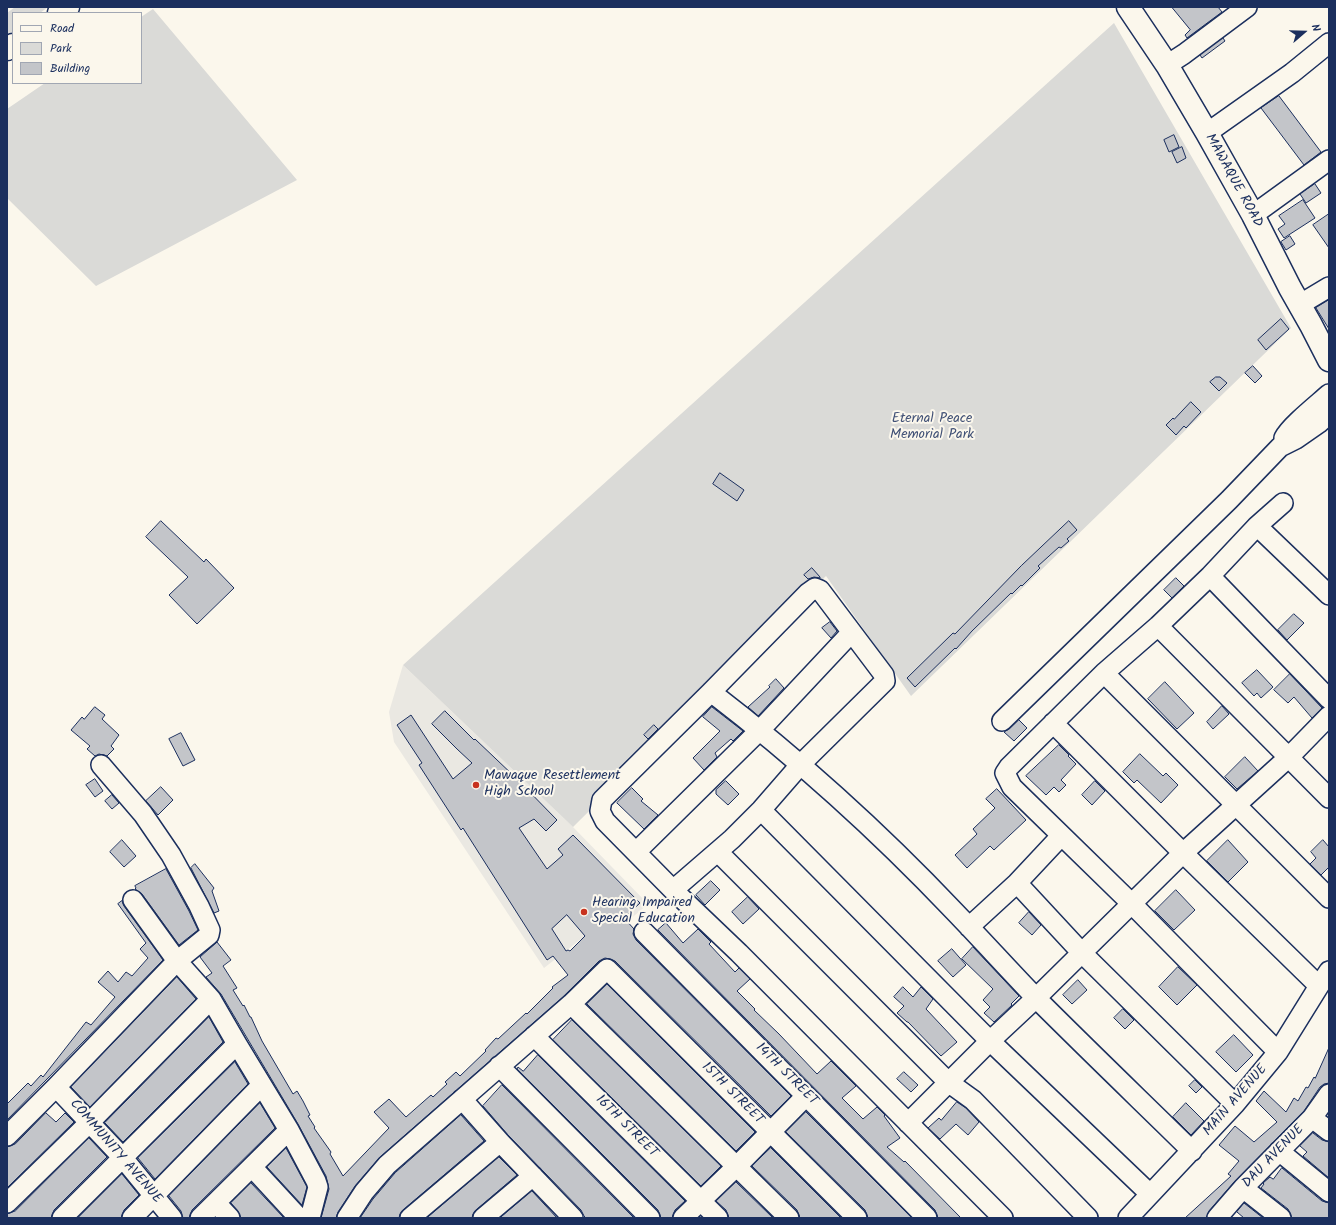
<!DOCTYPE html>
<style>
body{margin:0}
#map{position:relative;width:1336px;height:1225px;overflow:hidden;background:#fbf7ec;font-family:Kalam,sans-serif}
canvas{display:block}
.frame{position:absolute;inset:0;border:8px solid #1b2f5e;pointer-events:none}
.legend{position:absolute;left:12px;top:12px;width:130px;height:72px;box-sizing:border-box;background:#fbf7ec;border:1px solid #a1a7b3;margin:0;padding:5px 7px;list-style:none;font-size:12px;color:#1b2f5e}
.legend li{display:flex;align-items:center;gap:8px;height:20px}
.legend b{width:20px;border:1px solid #a1a7b3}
.north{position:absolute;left:1284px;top:12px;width:40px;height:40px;-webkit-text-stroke:3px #fbf7ec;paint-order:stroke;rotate:70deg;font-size:11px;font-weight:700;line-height:16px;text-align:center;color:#1b2f5e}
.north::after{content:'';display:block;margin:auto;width:14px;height:18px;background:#1b2f5e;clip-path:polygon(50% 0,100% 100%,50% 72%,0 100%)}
</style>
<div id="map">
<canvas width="1336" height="1225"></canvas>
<div class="frame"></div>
<ul class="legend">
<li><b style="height:5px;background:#fbf7ec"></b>Road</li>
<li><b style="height:11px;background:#dadad7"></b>Park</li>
<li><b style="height:11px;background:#c3c5c9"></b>Building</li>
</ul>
<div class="north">N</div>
</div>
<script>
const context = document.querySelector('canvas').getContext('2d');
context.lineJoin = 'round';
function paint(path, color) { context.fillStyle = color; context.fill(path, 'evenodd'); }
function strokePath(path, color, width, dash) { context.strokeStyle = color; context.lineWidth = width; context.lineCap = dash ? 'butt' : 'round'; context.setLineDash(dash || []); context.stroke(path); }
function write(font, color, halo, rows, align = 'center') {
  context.font = font + ' Kalam,sans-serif'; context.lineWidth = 4; context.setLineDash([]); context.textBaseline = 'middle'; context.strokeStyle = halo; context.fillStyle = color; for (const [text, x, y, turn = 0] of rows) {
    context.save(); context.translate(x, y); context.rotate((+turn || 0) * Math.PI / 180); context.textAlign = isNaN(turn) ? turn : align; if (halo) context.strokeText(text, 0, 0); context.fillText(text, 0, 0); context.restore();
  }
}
paint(new Path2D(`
 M 403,665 L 573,827 L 648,904 L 595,949 L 581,939 L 544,968 L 394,742 L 389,712 Z`), '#eae8e2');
paint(new Path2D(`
 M 15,7 L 48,7 L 40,13 L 13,13 L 13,33 L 7,37 L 7,13 Z
 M 153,9 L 297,180 L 96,286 L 7,198 L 7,109 L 45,83 L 141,83 L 141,17 Z
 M 1114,23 L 1291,328 L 911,696 L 826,576 L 573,827 L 403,665 Z`), '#dadad7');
const building = new Path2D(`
 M 1172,7 L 1218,7 L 1222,12 L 1187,38 L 1185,35 L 1190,30 Z
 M 1223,38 L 1225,41 L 1202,58 L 1200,55 Z
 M 1279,96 L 1321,152 L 1304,165 L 1261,108 Z
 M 1174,135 L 1179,147 L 1169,152 L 1164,140 Z
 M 1182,147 L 1186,158 L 1177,163 L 1172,152 Z
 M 1315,184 L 1321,193 L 1306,203 L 1300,194 Z
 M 1303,200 L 1315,218 L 1284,238 L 1278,229 L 1285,224 L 1279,216 Z
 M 1329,214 L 1329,248 L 1313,225 Z
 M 1290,236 L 1295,244 L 1286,250 L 1281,242 Z
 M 1329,300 L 1329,329 L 1316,308 Z
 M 1281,319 L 1289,329 L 1266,350 L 1258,340 Z
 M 1253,366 L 1262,376 L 1255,383 L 1245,373 Z
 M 1216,377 L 1220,377 L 1227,383 L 1219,391 L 1210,382 Z
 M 1191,402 L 1201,412 L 1186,428 L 1184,426 L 1176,435 L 1166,425 L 1173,418 L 1174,419 Z
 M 720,473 L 744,490 L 737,501 L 713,484 Z
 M 161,521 L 204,562 L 206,559 L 234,588 L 197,624 L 169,595 L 188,577 L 146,537 Z
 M 1069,521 L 1077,530 L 1067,539 L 1069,541 L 1061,548 L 1059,547 L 1038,566 L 1040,568 L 1022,586 L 1021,585 L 1012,594 L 1011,593 L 972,631 L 956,649 L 955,648 L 915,687 L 907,678 L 953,633 L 955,634 L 1021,566 Z
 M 812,568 L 820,577 L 820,578 L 814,577 L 808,579 L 804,575 Z
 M 1176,578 L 1184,586 L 1172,598 L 1164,590 Z
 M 1294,614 L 1304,623 L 1287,640 L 1278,630 Z
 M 830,622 L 837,631 L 831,638 L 822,628 Z
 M 1257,670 L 1273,687 L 1261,698 L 1257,693 L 1254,696 L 1242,683 Z
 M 1290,674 L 1322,708 L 1312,718 L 1294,697 L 1288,703 L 1274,690 Z
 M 776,679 L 784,688 L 758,716 L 748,707 L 770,687 L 769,686 Z
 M 1165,682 L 1194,713 L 1177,729 L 1148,699 Z
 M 1222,706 L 1229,714 L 1213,729 L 1207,722 Z
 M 95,707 L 105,715 L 102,719 L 119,735 L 111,746 L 114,749 L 107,756 L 99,754 L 95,756 L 87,749 L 90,746 L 71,730 L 82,717 L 84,719 Z
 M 712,707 L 743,731 L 733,741 L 731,739 L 715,753 L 717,757 L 704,770 L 693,758 L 720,731 L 703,717 Z
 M 445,711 L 474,740 L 475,739 L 516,778 L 557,820 L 546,831 L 534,819 L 519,828 L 547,869 L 563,855 L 558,849 L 573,835 L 640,903 L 624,918 L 634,929 L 633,934 L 636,940 L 791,1096 L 771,1116 L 615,961 L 610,959 L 605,958 L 599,961 L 564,996 L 380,1157 L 355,1186 L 338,1212 L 336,1218 L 321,1218 L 329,1189 L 326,1176 L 298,1124 L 221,994 L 206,977 L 212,973 L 200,957 L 217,942 L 231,960 L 223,966 L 237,988 L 233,990 L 243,1006 L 244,1005 L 250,1017 L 251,1017 L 262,1041 L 293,1094 L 297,1091 L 303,1101 L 310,1115 L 308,1116 L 315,1127 L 314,1128 L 331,1152 L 330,1154 L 343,1176 L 389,1128 L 374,1112 L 389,1099 L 406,1117 L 431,1095 L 433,1097 L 447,1084 L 445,1082 L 456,1072 L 460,1076 L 486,1051 L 485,1050 L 496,1038 L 498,1039 L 526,1013 L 527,1014 L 553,988 L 552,987 L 568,975 L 553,956 L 547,960 L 463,828 L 461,830 L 419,765 L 422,763 L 397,725 L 411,715 L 453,779 L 472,763 L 457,749 L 432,724 ZM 567,915 L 585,936 L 570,951 L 568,950 L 566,951 L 552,929 Z
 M 1019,720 L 1027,728 L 1014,741 L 1004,732 L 1009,729 Z
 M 654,725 L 658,729 L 648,739 L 644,735 Z
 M 181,733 L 195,760 L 183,766 L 169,739 Z
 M 1059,745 L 1069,755 L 1068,756 L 1076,764 L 1061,780 L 1066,785 L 1059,792 L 1054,787 L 1046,795 L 1026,776 Z
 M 1140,754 L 1163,776 L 1166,773 L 1178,785 L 1161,803 L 1137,780 L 1134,783 L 1123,772 Z
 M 1245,757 L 1258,771 L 1237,789 L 1225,777 Z
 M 95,779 L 103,791 L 95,797 L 86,785 Z
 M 726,781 L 739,794 L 728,805 L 716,794 L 716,790 Z
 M 1095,781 L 1105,791 L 1092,805 L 1082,795 Z
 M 161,787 L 173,800 L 158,815 L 146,801 Z
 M 632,788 L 643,799 L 641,801 L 658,815 L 644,829 L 617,803 Z
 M 997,789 L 1026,820 L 994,850 L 990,846 L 967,868 L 955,855 L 977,834 L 973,829 L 995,808 L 986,799 Z
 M 112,795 L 119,803 L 112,809 L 105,801 Z
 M 122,840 L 136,856 L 124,867 L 110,852 Z
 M 1228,840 L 1248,862 L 1228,882 L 1207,861 Z
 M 1323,840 L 1329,847 L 1329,867 L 1321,875 L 1310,864 L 1316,858 L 1311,852 Z
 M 195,864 L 214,888 L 212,891 L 219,911 L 214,913 L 191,868 Z
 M 166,869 L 189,911 L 198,930 L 179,945 L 142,894 L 135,889 L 136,888 L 135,886 Z
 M 711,881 L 720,890 L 705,905 L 696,895 Z
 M 1176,890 L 1195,910 L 1174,930 L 1155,911 Z
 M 748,897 L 759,909 L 743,924 L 732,912 Z
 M 122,901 L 124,906 L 163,960 L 7,1120 L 7,1104 L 28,1083 L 31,1086 L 41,1075 L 43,1077 L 86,1022 L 91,1025 L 115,997 L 98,982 L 108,971 L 118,982 L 126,972 L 132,976 L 148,958 L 140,949 L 146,943 L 118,904 Z
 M 1029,912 L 1041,925 L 1032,935 L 1019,923 Z
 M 666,923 L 683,943 L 698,929 L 711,942 L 709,944 L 735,972 L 739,968 L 750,979 L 737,991 L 755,1009 L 754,1010 L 779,1034 L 817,1074 L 831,1061 L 856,1086 L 842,1098 L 863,1119 L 877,1107 L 885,1115 L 884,1116 L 900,1138 L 887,1147 L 904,1162 L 905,1161 L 961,1218 L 938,1218 L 935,1210 L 658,930 Z
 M 973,947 L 1019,996 L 1011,1004 L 1012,1005 L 994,1022 L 984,1013 L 990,1007 L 983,1000 L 993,989 L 962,959 Z
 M 952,949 L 966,965 L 953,977 L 938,961 Z
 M 1178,967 L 1197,985 L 1177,1005 L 1159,987 Z
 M 177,977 L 196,999 L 90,1107 L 71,1087 Z
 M 1078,980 L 1087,990 L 1072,1004 L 1063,995 Z
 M 607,984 L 755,1132 L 736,1151 L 587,1004 Z
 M 903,987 L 913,997 L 921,987 L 933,999 L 926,1009 L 957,1042 L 941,1056 L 908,1022 L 907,1022 L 897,1013 L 904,1006 L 894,997 Z
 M 1123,1009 L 1134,1020 L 1125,1029 L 1114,1018 Z
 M 209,1017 L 223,1042 L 123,1142 L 105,1123 Z
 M 572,1020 L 721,1166 L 701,1186 L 553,1040 Z
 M 1234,1035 L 1253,1055 L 1236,1072 L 1216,1052 Z
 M 1329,1048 L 1329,1083 L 1324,1084 L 1320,1087 L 1304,1111 L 1235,1181 L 1209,1211 L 1206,1218 L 1185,1218 L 1231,1176 L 1228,1174 L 1239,1161 L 1219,1145 L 1235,1126 L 1254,1142 L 1277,1122 L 1256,1101 L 1264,1091 L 1286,1112 L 1294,1098 L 1298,1101 L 1306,1087 L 1308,1088 L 1314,1077 L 1315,1078 Z
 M 538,1055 L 685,1201 L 675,1210 L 672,1218 L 661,1218 L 658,1210 L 517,1069 L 518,1067 L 523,1071 Z
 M 235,1062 L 248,1084 L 155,1179 L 138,1158 Z
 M 904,1072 L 918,1085 L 911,1092 L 897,1079 Z
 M 1195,1080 L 1202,1087 L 1196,1093 L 1189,1086 Z
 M 502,1085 L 634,1218 L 586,1218 L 584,1216 L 581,1210 L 508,1135 L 483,1106 Z
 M 957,1102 L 966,1108 L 979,1122 L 968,1135 L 956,1124 L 940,1139 L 928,1128 L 939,1118 L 941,1120 Z
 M 260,1103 L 275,1128 L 192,1210 L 189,1218 L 183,1218 L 181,1211 L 169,1196 Z
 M 1186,1103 L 1204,1121 L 1191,1135 L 1173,1117 Z
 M 806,1112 L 912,1218 L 868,1218 L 865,1210 L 786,1132 Z
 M 46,1113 L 56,1122 L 65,1113 L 74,1122 L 7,1188 L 7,1147 L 15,1144 Z
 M 461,1115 L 484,1141 L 403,1210 L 400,1214 L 399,1218 L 360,1218 L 373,1199 L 395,1173 Z
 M 1313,1133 L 1322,1140 L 1329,1142 L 1329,1178 L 1303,1156 L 1307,1152 L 1300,1146 Z
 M 89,1138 L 107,1157 L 54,1210 L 51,1218 L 7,1218 L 7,1214 L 15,1211 Z
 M 286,1148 L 307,1187 L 302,1205 L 267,1167 Z
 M 771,1148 L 841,1218 L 800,1218 L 797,1210 L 752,1166 Z
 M 499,1157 L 517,1175 L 476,1210 L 473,1214 L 472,1218 L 427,1218 Z
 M 1282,1168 L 1322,1201 L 1329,1203 L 1329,1218 L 1292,1218 L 1288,1209 L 1261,1188 L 1264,1184 L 1263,1183 L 1270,1177 L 1273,1179 Z
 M 122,1174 L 139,1195 L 124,1210 L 121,1218 L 78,1218 Z
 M 736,1182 L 773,1218 L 729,1218 L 726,1210 L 716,1201 Z
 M 251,1183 L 284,1218 L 241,1218 L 238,1211 L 231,1203 Z
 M 532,1191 L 557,1218 L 500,1218 Z
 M 1244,1203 L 1263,1218 L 1244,1218 L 1237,1212 Z`);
paint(building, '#c3c5c9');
strokePath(building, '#1b2f5e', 1);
const minor = new Path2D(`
 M 1167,65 L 1184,54 L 1247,7
 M 1207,133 L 1292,73 L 1329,43
 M 1253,215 L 1329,160
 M 1299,305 L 1329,287
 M 1284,438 C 1290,426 1318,404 1329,394
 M 1257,526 L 1283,503
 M 1210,576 L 1329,699
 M 1158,626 L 1329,798
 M 1104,673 L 1329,898
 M 711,692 C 797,758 879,832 954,911 C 982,940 1009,970 1037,999 C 1088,1050 1140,1100 1192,1151
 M 1002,721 L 1229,500 L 1280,447 L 1296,439 L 1319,423 L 1329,414
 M 1053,723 L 1183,853 L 1319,986
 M 761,810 L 990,1041 L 1150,1194
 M 636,852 L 760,730 L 851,633
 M 718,852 L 948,1082 L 973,1100 L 1088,1218
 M 1017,883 L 1081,952 L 1235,1104
 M 673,890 L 732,839 L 761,810 L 801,764 L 885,681 L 884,675 L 820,590 L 815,588 L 808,593 L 711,692 L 602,800 L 600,811 L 605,821 L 673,890 L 739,953 L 1003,1218
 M 133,900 L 177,961 L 211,999 L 237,1044 L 289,1130 L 316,1181 L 318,1187 L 310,1218
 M 969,927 L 1017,883 L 1061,836
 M 644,932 L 927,1218
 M 571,1004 L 789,1218
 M 534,1036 L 718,1218
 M 1278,1052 L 1132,904 L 1012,787 L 1005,773 L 1009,767 L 1104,673 L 1158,626 L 1210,576 L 1257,526 L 1329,595
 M 499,1066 L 650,1218
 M 56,1087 L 123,1158 L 172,1218
 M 462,1099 L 500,1142 L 573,1218
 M 1312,1118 L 1329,1131
 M 908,1123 L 990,1041 L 1036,998 L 1183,853 L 1289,757 L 1329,716
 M 7,1136 L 56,1087 L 177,961 L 209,935 L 210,930 L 199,906 L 171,855 L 143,814 L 101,765
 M 1279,1151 L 1329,1192
 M 252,1167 L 299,1218
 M 1243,1188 L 1281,1218
 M 7,1203 L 90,1122 L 211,999
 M 216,1203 L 230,1218
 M 62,1218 L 237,1044
 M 132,1218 L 261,1086
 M 200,1218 L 289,1130
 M 347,1218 L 364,1192 L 387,1165 L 571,1004 L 607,969 L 857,1218
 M 410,1218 L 500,1142
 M 483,1218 L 533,1176
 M 683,1218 L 737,1166 L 806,1096
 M 1128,1218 L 1235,1104 L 1278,1052 L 1319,986 L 1329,971
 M 1217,1218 L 1243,1188 L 1312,1118 L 1329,1094`);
const major = new Path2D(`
 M 1128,7 L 1167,65 L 1207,133 L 1253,215 L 1290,288 L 1311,325 L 1329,360`);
const highway = new Path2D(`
 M 59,13 L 68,7
 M 7,49 L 13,45`);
strokePath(minor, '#1b2f5e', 22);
strokePath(major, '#1b2f5e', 25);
strokePath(highway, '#1b2f5e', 25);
strokePath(minor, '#fbf7ec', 19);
strokePath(major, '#fbf7ec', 22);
strokePath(highway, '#fbf7ec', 22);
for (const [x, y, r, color] of [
 [476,785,4,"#c8321e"],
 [584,912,4,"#c8321e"]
]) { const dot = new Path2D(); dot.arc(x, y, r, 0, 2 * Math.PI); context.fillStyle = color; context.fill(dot); strokePath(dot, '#fbf7ec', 1.5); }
write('14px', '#1b2f5e', '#fbf7ec', [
 ["MAWAQUE ROAD",1233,181,61],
 ["14TH STREET",786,1075,45],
 ["15TH STREET",732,1094,45],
 ["MAIN AVENUE",1236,1101,-49],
 ["16TH STREET",626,1127,45],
 ["COMMUNITY AVENUE",115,1152,49],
 ["DAU AVENUE",1274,1157,-46]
]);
write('14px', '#415176', '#fbf7ec', [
 ["Eternal Peace",932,420],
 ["Memorial Park",932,436]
]);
write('14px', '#1b2f5e', '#fbf7ec', [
 ["Mawaque Resettlement",484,777],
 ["High School",484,793],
 ["Hearing Impaired",592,904],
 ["Special Education",592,920]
], 'left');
</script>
